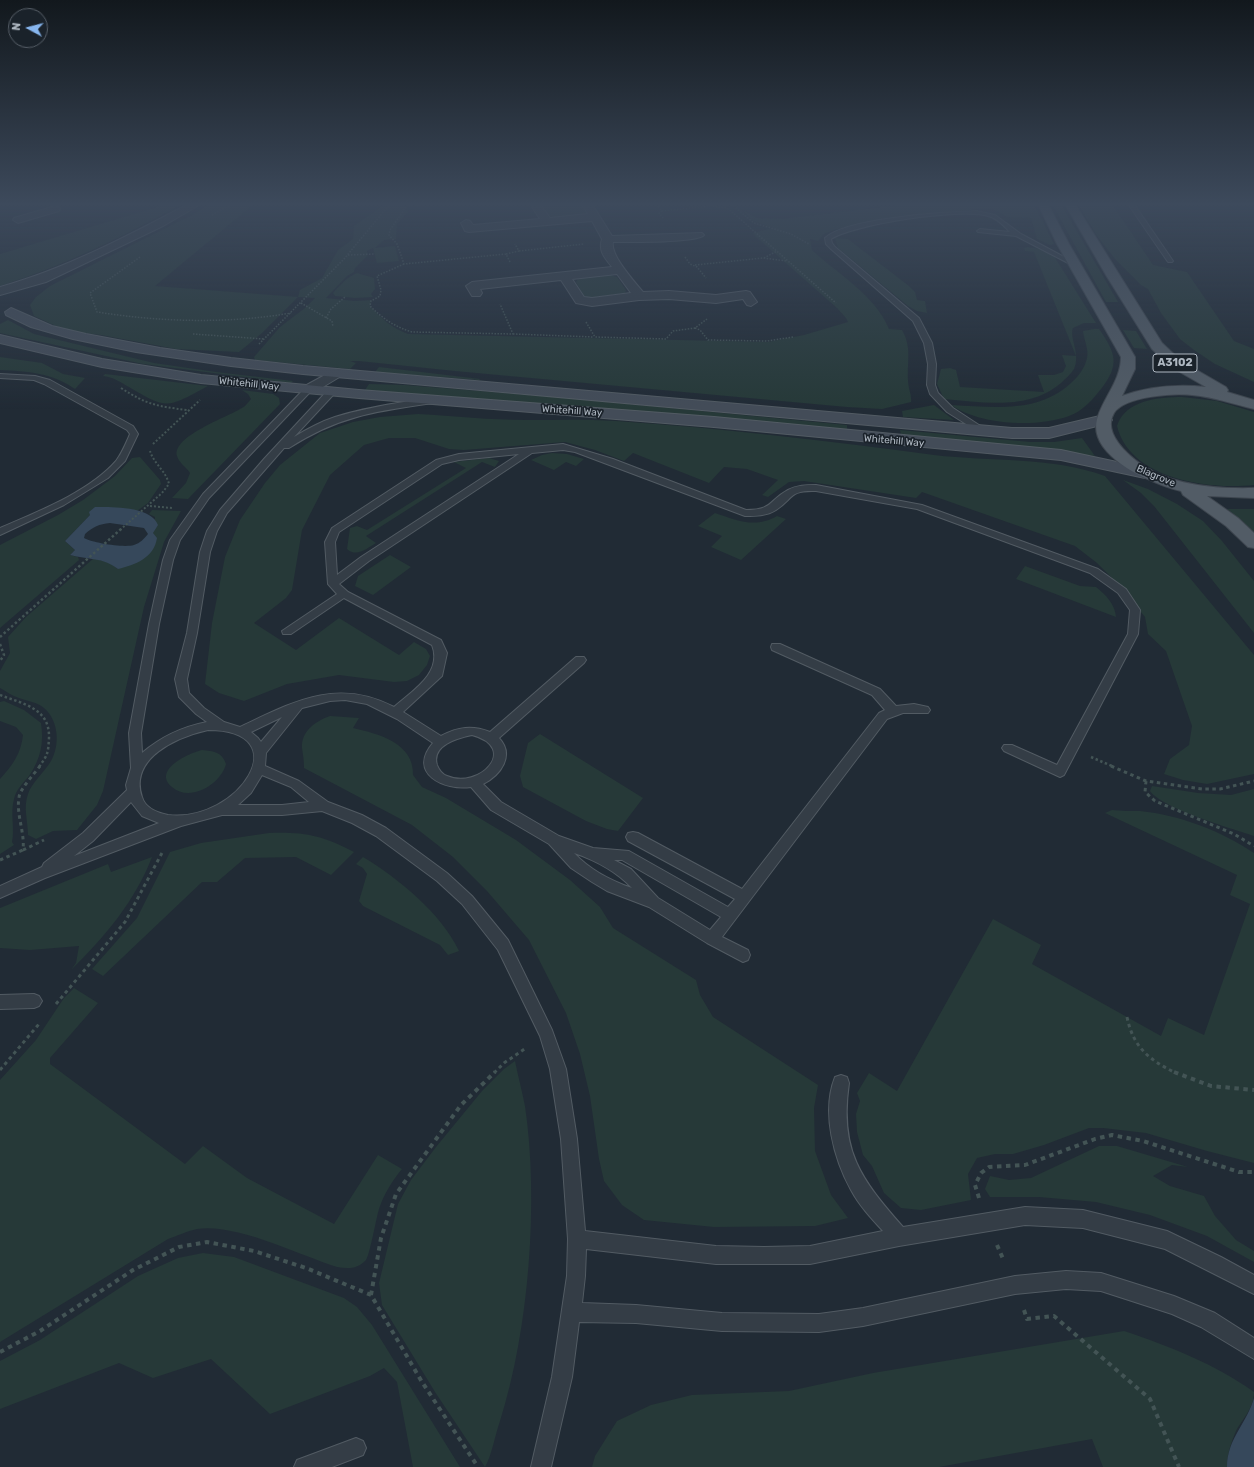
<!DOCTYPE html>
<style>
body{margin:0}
#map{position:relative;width:1254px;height:1467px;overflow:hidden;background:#212b35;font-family:Rubik,sans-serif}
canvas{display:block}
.north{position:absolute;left:8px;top:8px;width:40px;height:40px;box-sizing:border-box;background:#1a222a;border:1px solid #565e67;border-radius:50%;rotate:277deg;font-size:11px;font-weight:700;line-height:16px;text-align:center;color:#afb8c2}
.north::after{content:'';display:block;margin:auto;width:14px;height:18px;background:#87b6ef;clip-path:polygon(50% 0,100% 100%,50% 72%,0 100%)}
</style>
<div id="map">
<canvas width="1254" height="1467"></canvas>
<div class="north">N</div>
</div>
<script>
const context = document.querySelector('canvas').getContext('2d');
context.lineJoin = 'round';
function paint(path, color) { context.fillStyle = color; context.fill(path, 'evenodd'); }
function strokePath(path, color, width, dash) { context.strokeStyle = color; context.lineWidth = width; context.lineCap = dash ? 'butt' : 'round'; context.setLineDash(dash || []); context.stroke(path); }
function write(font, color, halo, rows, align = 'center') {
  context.font = font + ' Rubik,sans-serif'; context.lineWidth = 3.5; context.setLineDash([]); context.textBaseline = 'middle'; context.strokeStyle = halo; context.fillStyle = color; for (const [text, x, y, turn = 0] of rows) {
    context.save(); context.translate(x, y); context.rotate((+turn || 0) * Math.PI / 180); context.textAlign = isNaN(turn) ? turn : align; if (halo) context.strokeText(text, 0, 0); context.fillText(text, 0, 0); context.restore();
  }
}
paint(new Path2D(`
 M 163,204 L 182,204 C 124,236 64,266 0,286 L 0,254 L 154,208 Z
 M 209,204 L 254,204 L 155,286 L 298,297 L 300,290 L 322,278 L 338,250 L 353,239 L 354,226 L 385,204 L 404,204 L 408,212 L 397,224 L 396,239 L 384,240 L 375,248 L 395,246 L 399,261 L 377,263 L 373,248 L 367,251 L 368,255 L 355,268 L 354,272 L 347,276 L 326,298 L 354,301 L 374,300 L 371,301 L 370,306 C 382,319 392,328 408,334 L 768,342 L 804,335 L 848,322 L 846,318 L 837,308 L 755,236 L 753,233 L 772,228 L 751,220 L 742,209 L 757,218 L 781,219 L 908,204 L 1034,204 L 1054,244 L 1050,245 L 1037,239 L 1031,218 L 1007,217 L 995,210 L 982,209 L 920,214 L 864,223 L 834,230 L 824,234 L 818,241 L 810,239 L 812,250 C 839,275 875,295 889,329 L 902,330 C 912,347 907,362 908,380 C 908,388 912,395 911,402 L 882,409 L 847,407 L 455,371 L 359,361 L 350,361 L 356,363 L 350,369 L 255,360 L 254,357 L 280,327 L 305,308 L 315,298 L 298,297 L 262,333 L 239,352 L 176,349 L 101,335 L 83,333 L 58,327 L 34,316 L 30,305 L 36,297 L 50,286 L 192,215 Z
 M 541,204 L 582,204 L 587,212 C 580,218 556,221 548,215 C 545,212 543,207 541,204 Z
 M 1052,204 L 1061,204 L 1118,302 L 1106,302 Z
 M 1078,204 L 1112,204 L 1153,265 L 1187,272 L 1234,341 L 1254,349 L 1254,382 L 1215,364 L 1194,350 L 1180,339 L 1161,313 L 1148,289 L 1141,285 L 1115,259 L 1097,236 Z
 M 835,238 L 848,239 L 909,286 L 915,292 L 917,300 L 925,301 L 927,313 L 917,311 L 908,306 L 838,248 Z
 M 1028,247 L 1040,249 L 1054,256 L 1096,323 L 1084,323 L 1073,328 C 1069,338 1081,354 1074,369 C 1071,374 1065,379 1061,383 C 1028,411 984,402 944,399 L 937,384 L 941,369 L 950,368 L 956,370 L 960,387 L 1044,392 L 1038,375 L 1054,375 L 1063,372 L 1066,366 L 1062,355 L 1076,356 L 1034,252 L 1025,251 L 1024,248 Z
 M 357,273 L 374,278 L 375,289 L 371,294 L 373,297 L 355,298 L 335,296 L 333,293 C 340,285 347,277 357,273 Z
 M 611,275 L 617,277 L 626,290 L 625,293 L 589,298 L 584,296 L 576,282 L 579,277 Z
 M 8,320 L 34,334 L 154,363 L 216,372 L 293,381 L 291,383 L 143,364 L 0,333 L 0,324 Z
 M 1094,329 L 1099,329 C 1116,353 1120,365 1101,389 C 1093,399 1082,412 1069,416 C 1036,428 980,425 951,405 C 992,407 1038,414 1071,383 C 1078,377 1085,368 1087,358 C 1089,349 1084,340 1083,331 Z
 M 1123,330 L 1136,331 L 1147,349 L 1134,348 Z
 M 0,357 L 42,363 L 63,374 L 85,378 L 75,389 C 53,373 27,371 0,370 Z
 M 379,367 L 480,379 L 479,380 L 375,372 Z
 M 105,374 L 208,386 C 168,407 169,411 129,387 C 120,382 113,377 103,376 Z
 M 369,384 L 405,385 L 566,398 L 847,425 L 847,430 L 637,411 L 365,390 Z
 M 242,390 L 273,394 L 279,398 L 280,404 L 188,499 L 172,498 L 186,483 L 190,473 C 186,467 179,463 177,456 C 172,436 228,417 242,408 C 246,406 248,402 251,399 L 248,394 Z
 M 1182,397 L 1217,401 L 1254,412 L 1254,485 C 1208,490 1130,479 1117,426 C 1125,400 1159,397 1182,397 Z
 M 934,405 L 954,420 L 903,417 L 902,411 Z
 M 418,414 C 454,416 490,420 526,420 C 556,420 586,419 616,421 C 722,428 828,441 934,455 C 991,462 1050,456 1105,476 L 1254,655 L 1254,774 L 1207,784 L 1183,780 L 1164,774 L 1170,759 L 1189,745 L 1192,726 L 1166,651 L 1148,634 L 1145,617 L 1118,584 L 1097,563 L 1075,546 L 922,492 L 916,498 L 804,481 L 789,482 L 768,497 L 762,495 L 778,480 L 747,469 L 724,467 L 709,483 L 633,453 L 624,461 L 595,450 L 565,442 L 464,450 L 449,449 L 415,438 L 389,438 L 364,445 L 330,475 L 302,530 L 292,590 L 286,598 L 254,623 L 296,650 L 339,618 L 399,655 L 414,642 L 426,649 L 430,656 L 427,665 L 419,675 L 407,681 L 394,682 L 339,675 L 287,684 L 244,701 L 219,693 L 205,684 L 212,623 L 225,557 L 240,520 L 265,483 L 280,465 L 320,433 L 353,422 L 380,417 Z
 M 900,430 L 1030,442 L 1054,442 L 1082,438 L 1095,456 L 901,435 Z
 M 552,453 L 567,454 L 584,459 L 576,466 L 566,462 L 554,470 L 531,460 L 542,455 Z
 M 140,457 L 160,480 L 161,484 L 148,503 L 137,511 L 129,509 L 90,515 L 65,541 L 75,550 L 70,555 L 78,557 L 79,560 L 0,628 L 0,545 L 58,515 L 83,500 L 115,476 L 132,458 Z
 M 489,458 L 499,461 L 495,467 L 482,462 L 366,536 L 376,543 C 367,548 357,558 347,549 L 350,528 L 357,526 L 367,530 L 466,468 L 454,462 Z
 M 1123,480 L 1148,489 L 1177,504 L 1203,521 L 1222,541 L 1254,581 L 1254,633 L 1154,506 L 1141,493 Z
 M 1227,509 L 1254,509 L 1254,532 Z
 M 152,510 L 181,511 L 164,542 L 144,607 L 103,791 L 97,805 L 77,830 L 53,831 L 36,839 L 28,835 C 28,821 23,808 28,794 C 31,784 45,771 51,761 C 60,745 59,721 44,708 C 37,702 27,701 19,698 C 12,696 6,691 0,688 L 0,671 L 10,653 L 8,637 L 26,617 L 94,558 L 110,563 L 118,569 L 153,533 L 155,517 L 149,514 Z
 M 715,513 C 736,520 755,529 777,516 L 786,519 L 741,560 L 711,547 L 722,536 L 698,526 Z
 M 390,555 L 411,567 L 373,595 L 355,586 L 358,576 Z
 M 1025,566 L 1080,586 L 1096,587 C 1106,595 1115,604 1116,617 L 1016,579 Z
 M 4,701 L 24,710 L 41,723 C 44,743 41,758 29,776 C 23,783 16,790 14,799 C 10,814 15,828 12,842 L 14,845 L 0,854 L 0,779 C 13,765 21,753 23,735 L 16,727 L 0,721 L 0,702 Z
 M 330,716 L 359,718 L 353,728 C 379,734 414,743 413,775 L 422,787 L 446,798 L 516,840 L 570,880 L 600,907 L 613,928 L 696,980 L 700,995 L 713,1017 L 818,1085 L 814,1108 L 815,1151 L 831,1195 L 848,1218 L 815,1226 L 714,1227 L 644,1220 L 622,1205 L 604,1181 L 599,1159 L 590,1096 L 580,1054 L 566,1013 L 529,940 L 487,891 L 453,857 L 412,825 L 304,768 C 304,760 303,755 302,748 C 301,731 316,721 330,716 Z
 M 540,734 L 643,798 L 618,831 L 607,829 L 586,821 L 523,787 L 520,776 L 528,743 Z
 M 202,750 C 214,751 222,752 226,764 C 221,784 190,803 172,787 C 152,770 189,753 202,750 Z
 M 1152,786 L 1198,793 L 1231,795 L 1254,789 L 1254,836 C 1231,828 1163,809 1150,791 Z
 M 1112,810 C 1121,811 1131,811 1140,811 C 1180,815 1221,831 1254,853 L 1254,1163 L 1207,1151 L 1146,1133 L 1103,1128 L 1089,1128 L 1044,1145 L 1013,1154 L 995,1154 L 977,1158 L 968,1174 L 971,1200 L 921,1210 L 901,1208 L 884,1193 L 872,1166 L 863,1155 L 857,1132 L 856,1114 L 860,1101 L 857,1093 L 869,1073 L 897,1091 L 993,919 L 1041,945 L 1032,964 L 1161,1036 L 1168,1018 L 1204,1035 L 1250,904 L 1230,895 L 1237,875 L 1105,813 Z
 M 269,833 C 305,832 321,835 354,852 L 331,875 L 296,857 L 245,858 L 217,882 L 202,882 L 103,976 L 92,969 L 137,918 L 170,852 L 201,843 Z
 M 152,857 C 135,901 105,937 71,970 L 76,963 L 79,946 L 30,950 L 0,948 L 0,908 L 108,864 L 111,872 Z
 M 363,857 C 398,878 442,914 459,951 L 448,955 L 440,945 L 363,906 L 359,901 L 367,874 L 363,868 L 356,864 Z
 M 74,988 L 98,1003 L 50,1058 L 50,1064 L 185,1164 L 203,1146 L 247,1178 L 334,1224 L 378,1155 L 402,1169 C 392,1181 384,1194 379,1209 C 376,1219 370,1254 366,1260 C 358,1269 348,1269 337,1267 C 299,1255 236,1223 197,1229 C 187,1231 177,1236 168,1239 L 0,1342 L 0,1080 L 36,1040 L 64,998 Z
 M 515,1061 C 518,1076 522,1091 525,1106 C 539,1201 529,1330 500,1421 C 495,1435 492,1455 485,1467 L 435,1392 L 382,1305 L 379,1283 L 398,1204 L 411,1180 L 436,1147 L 482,1091 L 504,1069 Z
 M 1099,1146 L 1117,1146 L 1188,1167 L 1172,1165 L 1153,1176 L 1170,1186 L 1204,1196 L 1215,1216 L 1236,1240 L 1254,1251 L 1254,1262 L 1207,1236 L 1150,1215 L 1096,1202 L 1039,1197 L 990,1197 L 985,1189 L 990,1176 L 1009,1180 L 1031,1178 Z
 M 203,1253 L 234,1257 L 344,1298 L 357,1307 L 372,1325 L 460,1467 L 413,1467 L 397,1382 L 384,1368 L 370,1376 L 270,1414 L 211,1359 L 153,1378 L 119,1363 L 0,1409 L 0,1361 L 40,1340 L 138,1276 L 178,1258 Z
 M 1124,1331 C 1169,1346 1215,1364 1254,1392 C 1254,1408 1243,1418 1236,1431 C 1231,1443 1227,1454 1227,1467 L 1103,1467 L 1092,1439 L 939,1467 L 592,1467 L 595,1456 L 617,1421 L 651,1405 L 692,1395 L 789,1391 L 873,1373 Z`), '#263938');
paint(new Path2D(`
 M 95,507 C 112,507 151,506 158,525 L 153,533 L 157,538 C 154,558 135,565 118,569 C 103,557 88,560 70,555 L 75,550 L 65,541 L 90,515 L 89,512 ZM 110,523 L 144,528 L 148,534 C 144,539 140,543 134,545 C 124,548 93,543 84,538 L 85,534 C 93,527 99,524 110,523 Z
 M 1254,1398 L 1254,1467 L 1227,1467 C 1227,1439 1247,1423 1254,1398 Z`), '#36485b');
const service = new Path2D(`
 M 1128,204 L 1134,204 L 1173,261 L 1172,262 L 1168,262 Z
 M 977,211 L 995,215 L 1021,234 L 1079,265 L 1074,266 L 1016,236 L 978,232 L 977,231 L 980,229 L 1010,232 C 1004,226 997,218 988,216 C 960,208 855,224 831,239 L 832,243 L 835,247 L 919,318 L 932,343 L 936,364 L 935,385 L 938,393 L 953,408 L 985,429 L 986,431 L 982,434 L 947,412 L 930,394 L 927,385 L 928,364 L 924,343 L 913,321 L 831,249 L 826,244 L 825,238 C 846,218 946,212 977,211 Z
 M 0,374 L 35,376 L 50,380 L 133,426 L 138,434 L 125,461 L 108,478 L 64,505 L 0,535 L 0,528 C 37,512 89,492 116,461 C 122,453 126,443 130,434 L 127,430 L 44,384 L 34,380 L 0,378 Z
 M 305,388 L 312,390 L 209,498 L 180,540 L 173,560 L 159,624 L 141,733 L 142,753 C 162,736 182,727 207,722 L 196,714 L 179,697 L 175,679 L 187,633 L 200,552 L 207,531 L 220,510 L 264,459 L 328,390 L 331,390 L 335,392 L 334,394 L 294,437 C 307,429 320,422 335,417 C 349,412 429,394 437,401 L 433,403 C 377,411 338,416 289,448 L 284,448 L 227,513 L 217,531 L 210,552 L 197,633 L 187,679 L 189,693 L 204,708 L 224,722 L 240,727 C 293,702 337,677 394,707 C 412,691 443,673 432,645 L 344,598 L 291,634 L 283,634 L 282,631 L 337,594 L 328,584 L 325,542 L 332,528 L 436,460 L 459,454 L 563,444 L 613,459 L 746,510 C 773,510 768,501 788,490 C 797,485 806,485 816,485 L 922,505 L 1098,569 L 1126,589 L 1140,610 L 1138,634 L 1064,775 L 1060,777 L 1004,751 L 1002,748 L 1004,745 L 1012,745 L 1057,765 L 1128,634 L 1130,610 L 1118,593 L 1090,573 L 917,509 L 816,491 C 789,490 794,498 776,510 C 767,516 755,516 745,516 L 575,452 L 563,450 L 532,453 L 369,561 L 339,584 L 348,592 L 441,640 L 447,653 L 442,676 L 403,712 L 441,736 C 458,727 472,725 490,732 L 576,657 L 584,657 L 586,660 L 584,663 L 499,738 C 515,755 501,775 483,784 L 501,802 L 559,836 L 593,848 L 629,851 L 728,907 L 735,899 L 628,841 L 626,837 L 628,833 L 633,832 L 638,833 L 742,889 L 879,713 L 885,710 L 872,695 L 772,650 L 771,647 L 772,644 L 780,644 L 880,689 L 896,706 L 914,704 L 928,707 L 930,710 L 928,713 L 903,713 L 887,719 L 722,937 L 748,950 L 750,955 L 748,960 L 743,962 L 707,943 L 649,907 L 607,891 L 592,882 L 571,868 L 549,844 L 491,810 L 471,787 C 444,791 407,773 433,743 L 397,719 L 367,704 L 345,700 L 330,701 L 302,708 L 266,753 L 265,766 L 299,781 L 328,802 L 362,815 L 386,828 L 447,873 L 472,896 L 508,940 L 552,1030 L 566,1069 L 577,1139 L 585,1231 L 716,1246 L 764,1247 L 810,1246 L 883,1231 C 871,1218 859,1205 851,1190 C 834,1159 821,1112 835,1077 L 841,1075 L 847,1077 L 849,1083 C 839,1151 861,1179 903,1227 L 1025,1207 L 1083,1210 L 1167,1231 L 1221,1257 L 1254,1275 L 1254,1294 L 1165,1249 L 1083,1228 L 1025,1225 L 899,1246 L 810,1264 L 716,1264 L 586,1249 L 585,1276 L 582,1303 L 636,1305 L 722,1313 L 819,1314 L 863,1308 L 1015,1276 L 1066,1271 L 1101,1273 L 1174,1296 L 1215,1313 L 1254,1338 L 1254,1359 L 1201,1327 L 1172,1314 L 1101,1291 L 1066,1289 L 1015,1294 L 863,1326 L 819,1332 L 722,1331 L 636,1323 L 579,1322 L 572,1377 L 551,1467 L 531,1467 L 552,1377 L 567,1276 L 568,1239 L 561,1139 L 550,1069 L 540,1036 L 498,950 L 462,904 L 437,881 L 376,836 L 352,823 L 322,811 L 282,815 L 222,815 L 181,826 L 45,878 L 0,898 L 0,886 L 42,867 L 44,863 L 83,833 L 127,790 L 126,785 L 131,768 L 129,733 L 149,624 L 163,560 L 170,540 L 203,494 ZM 519,454 L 361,557 L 337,575 L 335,542 L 339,532 L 442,464 L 459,460 ZM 282,717 L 261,742 L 258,738 L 251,732 ZM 208,730 C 299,730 239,823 168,815 C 158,813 145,808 142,797 C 129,758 177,737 208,730 ZM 472,735 C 520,748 479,790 447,776 C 442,774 439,770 437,765 C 431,745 458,738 472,735 ZM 262,775 L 291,787 L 309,802 L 282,805 L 238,805 L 251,793 ZM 131,802 L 142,816 L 159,823 L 74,856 L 93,841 ZM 574,853 C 595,860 617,872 632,888 C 611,881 589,869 574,853 ZM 614,860 L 622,860 L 721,917 L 710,930 L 658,898 L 631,869 Z
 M 34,994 L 39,996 L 42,1001 L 39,1006 L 34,1008 L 0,1009 L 0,995 Z
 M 356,1438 L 363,1441 L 366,1448 L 363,1455 L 332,1467 L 294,1467 L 297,1460 Z`);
const minor = new Path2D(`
 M 188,204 L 201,204 L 163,226 L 46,282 L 0,295 L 0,287 C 65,269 128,236 188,204 Z
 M 530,204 L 540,204 L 550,218 L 588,214 L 582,204 L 592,204 L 612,236 L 702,233 L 704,235 C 697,243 627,242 613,242 C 610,255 634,281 643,292 L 669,291 L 716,295 L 746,291 L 750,292 L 757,302 L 751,306 L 747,305 L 743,299 L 716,303 L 669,299 L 639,300 L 592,306 L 576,303 L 561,280 L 480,289 L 482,293 L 480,296 L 472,296 L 466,286 L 472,282 L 612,267 C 605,258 598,251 602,239 L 592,221 L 469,232 L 465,231 L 461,223 L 466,220 L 470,221 L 473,225 L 540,219 ZM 617,274 L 631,293 L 592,298 L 584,297 L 572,279 Z
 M 55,206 L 59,207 L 60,209 L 59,211 L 18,223 L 13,220 L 14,218 Z
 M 336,369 L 341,370 L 343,373 L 341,376 L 313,393 L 303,393 L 301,390 L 303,387 Z`);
const secondary = new Path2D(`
 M 11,308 L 52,326 L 86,334 L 160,348 L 231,358 L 303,366 L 1012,428 L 1049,428 L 1104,415 L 1109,417 L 1112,420 L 1109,423 L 1049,438 L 1012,438 L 303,374 L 231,366 L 136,352 L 73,339 L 31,327 L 6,315 L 5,312 Z
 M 0,335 L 102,359 L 201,375 L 359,390 L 714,417 L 1061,450 L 1145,468 L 1151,470 L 1153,473 L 1151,476 L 1145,478 L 1061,460 L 714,427 L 359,398 L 201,383 L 102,367 L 0,343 Z`);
const primary = new Path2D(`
 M 1038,204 L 1048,204 L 1069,244 L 1135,357 L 1135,369 L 1122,396 C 1150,386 1177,384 1206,387 L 1171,367 L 1152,349 L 1106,275 L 1065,204 L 1075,204 L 1162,343 L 1181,361 L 1226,387 L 1228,390 L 1227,392 L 1254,400 L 1254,409 C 1233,404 1214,397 1192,395 C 1174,393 1125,396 1114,413 C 1102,433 1128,455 1142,465 C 1174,486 1217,489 1254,488 L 1254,498 L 1207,496 L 1238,518 L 1254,533 L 1254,548 L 1248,547 L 1226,526 L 1183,495 L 1181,491 C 1152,484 1084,455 1098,416 C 1105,396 1121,379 1121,357 L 1057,244 Z`);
strokePath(service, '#525b63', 2);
strokePath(minor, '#525b63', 2);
strokePath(secondary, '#525b63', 2);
strokePath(primary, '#3e464f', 2);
strokePath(new Path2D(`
 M 408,204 L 390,230 L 389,235 L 397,244 L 404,264 L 506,254
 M 656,204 L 662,211 L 710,206 L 726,208
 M 723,204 L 836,303
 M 731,204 L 754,223 L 791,234 L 809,244
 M 408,206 L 427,204
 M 662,211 L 659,213 L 663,218
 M 212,215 L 231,204
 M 519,251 L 584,244
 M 348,255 L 375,254
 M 140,257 L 90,293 L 97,312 C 160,322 228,324 291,313
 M 685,257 L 690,264 L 697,267 L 706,278
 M 764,258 L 777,251
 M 510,262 L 506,254 L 519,251 L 515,244
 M 404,264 L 377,276 L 381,290 L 380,296 L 371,301 L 370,306 C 382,318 395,327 412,332 L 513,334 L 500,304
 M 695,265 L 763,258 L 787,261
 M 301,303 L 332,321 L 333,327
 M 326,318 L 331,309 L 345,297
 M 586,322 L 595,337 L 666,339 L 673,331 L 695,328 L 707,319
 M 695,328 L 700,330 L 708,340 L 767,341 L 793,337
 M 193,334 L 264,339
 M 513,334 L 594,337
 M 259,344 L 344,259 L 390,204`), '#435455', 1.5, [1.5, 1.5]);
strokePath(new Path2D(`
 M 121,388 C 148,405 156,406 187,410
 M 153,444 L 200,400
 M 150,506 L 172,508
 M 120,530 L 162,493 L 169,484 C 166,471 154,464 150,451`), '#435455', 2, [2, 2]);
strokePath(new Path2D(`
 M 0,637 L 121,529
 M 0,644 L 4,655 L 0,661
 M 0,695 C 23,704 50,708 49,738 C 48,754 48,754 39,767
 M 1091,757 L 1114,767`), '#435455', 2.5, [2.5, 2.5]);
strokePath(new Path2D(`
 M 40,766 C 35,773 20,789 19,797 C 16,815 25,832 23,850 L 44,840
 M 1111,766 L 1146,781 L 1202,789 L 1220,789 L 1254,781
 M 1146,781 L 1145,792 L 1155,801 L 1234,834 L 1254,846
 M 0,860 L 23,850
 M 56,1004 L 125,922 L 163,851
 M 1127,1017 C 1133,1047 1149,1060 1176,1073
 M 0,1070 L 39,1024
 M 494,1073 L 504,1063 L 526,1048`), '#435455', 3, [3.5, 3.5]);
strokePath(new Path2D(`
 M 1174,1072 L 1211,1086 L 1254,1090
 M 979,1198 L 975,1185 L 981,1173 L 989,1167 L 1025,1165 L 1095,1139 L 1112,1135 L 1143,1141 L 1239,1172 L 1254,1172
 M 997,1245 L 1004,1261
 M 371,1295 L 381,1238 L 396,1194 L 461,1105 L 495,1072
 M 1024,1310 L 1027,1319 L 1054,1316 L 1150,1399 L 1179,1467
 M 0,1352 L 40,1331 L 133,1270 L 179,1247 L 207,1242 L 254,1251 L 306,1268 L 371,1295 L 422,1382 L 478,1467`), '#435455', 4, [4.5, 4.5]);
paint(service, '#343d46');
paint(minor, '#343d46');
paint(secondary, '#434c58');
paint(primary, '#525c66');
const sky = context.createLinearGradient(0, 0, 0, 409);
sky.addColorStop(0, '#12181d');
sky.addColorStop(0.5, '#3d4a5c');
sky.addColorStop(1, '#3d4a5c00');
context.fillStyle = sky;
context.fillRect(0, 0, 1254, 409);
write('10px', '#afb8c2', '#1a222a', [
 ["Whitehill Way",249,384,6],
 ["Whitehill Way",572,411,4],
 ["Whitehill Way",894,441,5],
 ["Blagrove",1156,476,23]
]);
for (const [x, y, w] of [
 [1175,363,44]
]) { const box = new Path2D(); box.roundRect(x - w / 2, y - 9, w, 18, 3); context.fillStyle = '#1a222a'; context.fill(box); strokePath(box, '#afb8c2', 1); }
write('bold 11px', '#afb8c2', null, [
 ["A3102",1175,363]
]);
</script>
